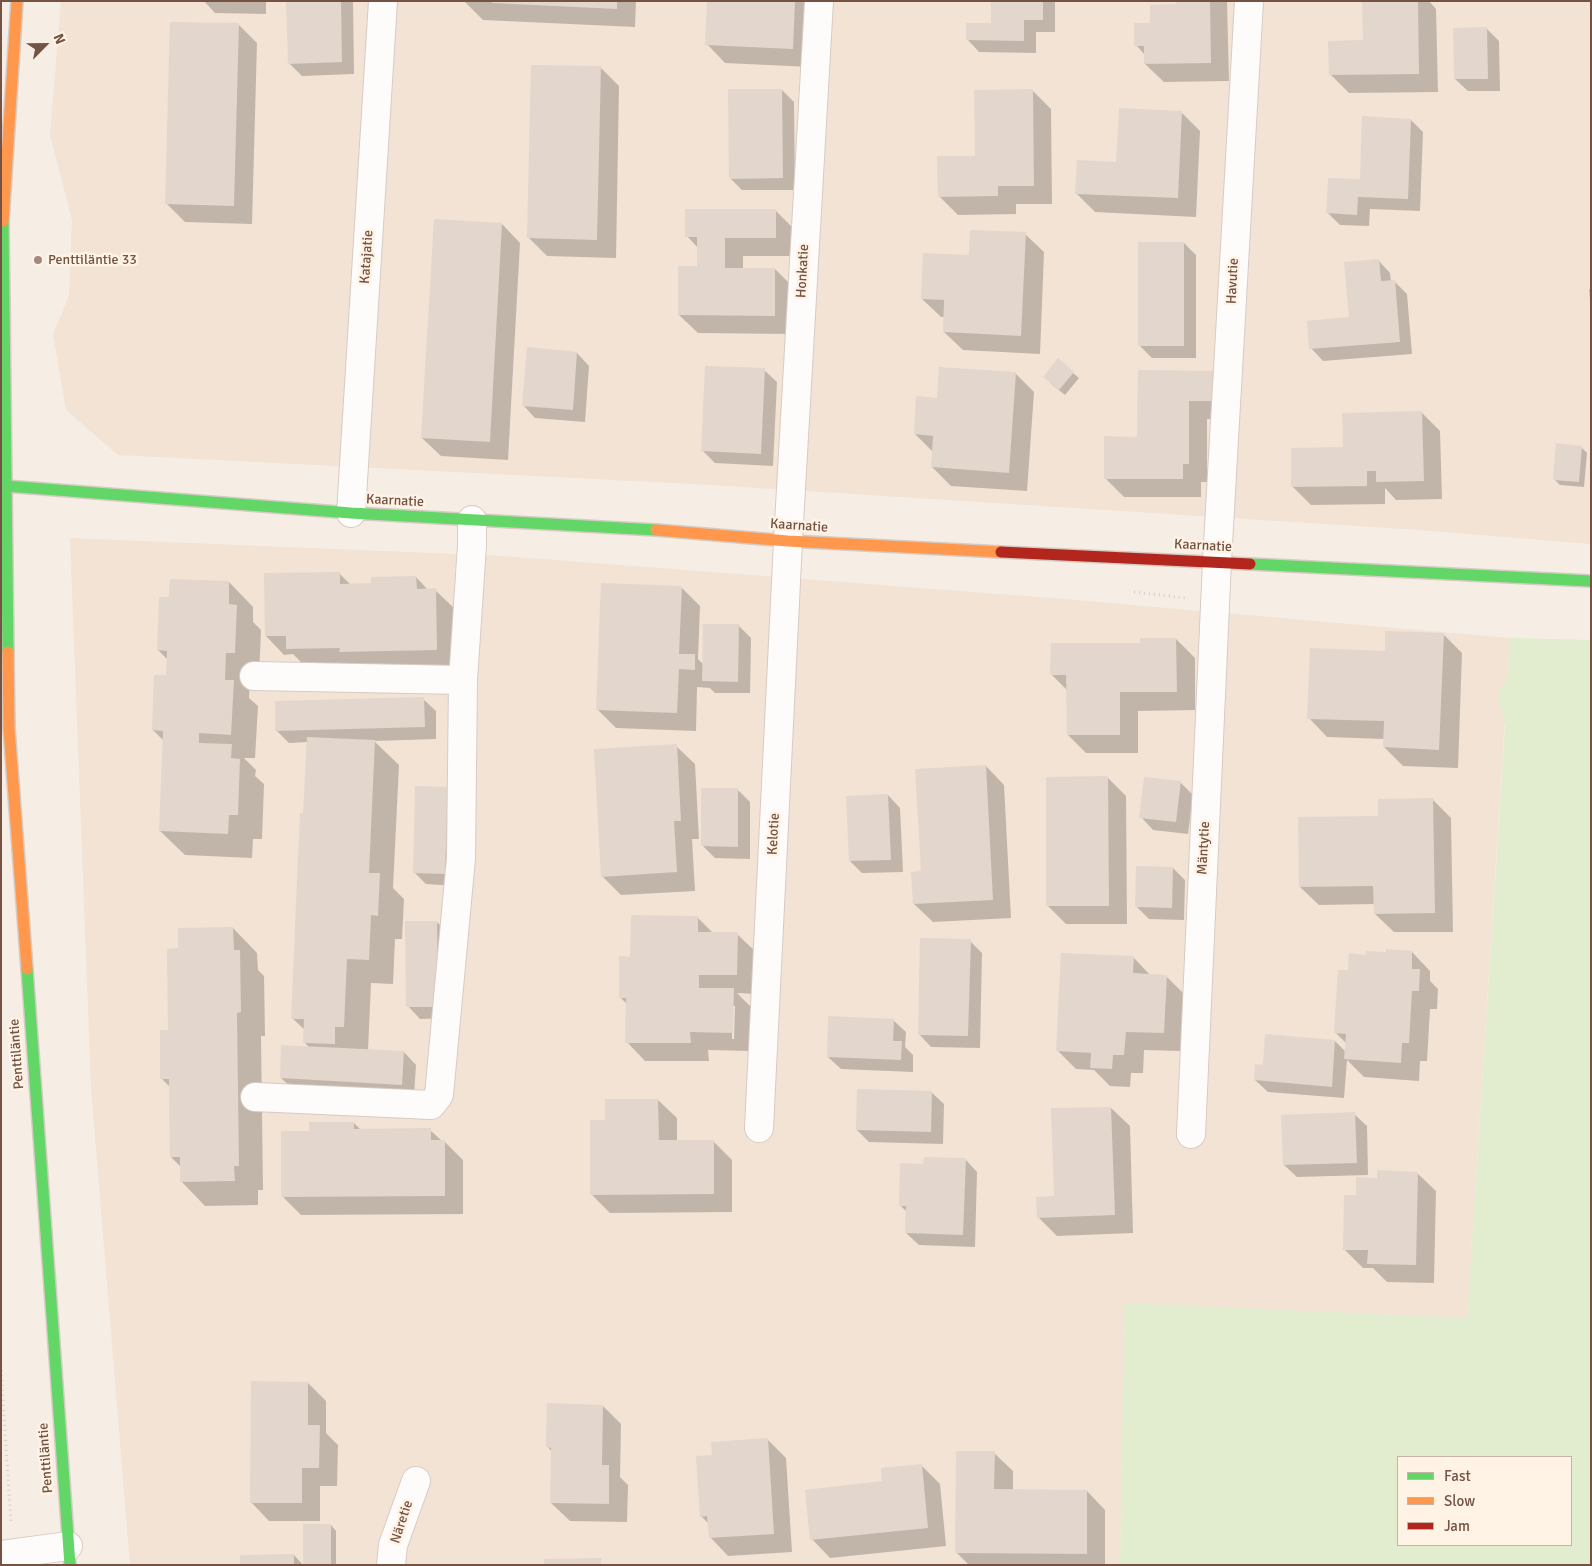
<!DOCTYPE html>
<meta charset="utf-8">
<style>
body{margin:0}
#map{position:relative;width:1592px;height:1566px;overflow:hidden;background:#f6eee5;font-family:Signika,sans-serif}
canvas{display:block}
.frame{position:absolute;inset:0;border:2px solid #745345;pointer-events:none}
.legend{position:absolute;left:1397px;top:1456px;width:175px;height:90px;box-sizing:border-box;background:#fff3e5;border:1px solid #c7b3a5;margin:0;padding:6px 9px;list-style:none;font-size:15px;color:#745345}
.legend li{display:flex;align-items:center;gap:10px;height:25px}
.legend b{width:25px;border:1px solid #c7b3a5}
.north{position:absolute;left:20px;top:20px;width:50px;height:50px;-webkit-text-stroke:4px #fff3e5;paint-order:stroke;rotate:67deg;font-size:14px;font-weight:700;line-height:20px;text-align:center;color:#745345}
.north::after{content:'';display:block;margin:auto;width:18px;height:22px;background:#745345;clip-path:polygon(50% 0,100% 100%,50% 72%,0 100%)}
</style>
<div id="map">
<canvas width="1592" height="1566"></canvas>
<div class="frame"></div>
<ul class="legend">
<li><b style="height:6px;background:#63d668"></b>Fast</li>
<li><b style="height:6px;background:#ff974d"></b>Slow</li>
<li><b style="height:6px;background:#b3261e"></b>Jam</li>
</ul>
<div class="north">N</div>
</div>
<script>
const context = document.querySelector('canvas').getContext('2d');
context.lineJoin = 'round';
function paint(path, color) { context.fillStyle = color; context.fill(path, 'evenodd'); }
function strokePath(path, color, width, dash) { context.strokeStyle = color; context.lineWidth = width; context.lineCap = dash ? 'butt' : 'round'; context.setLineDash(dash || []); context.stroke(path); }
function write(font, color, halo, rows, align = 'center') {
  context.font = font + ' Signika,sans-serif'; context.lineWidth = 5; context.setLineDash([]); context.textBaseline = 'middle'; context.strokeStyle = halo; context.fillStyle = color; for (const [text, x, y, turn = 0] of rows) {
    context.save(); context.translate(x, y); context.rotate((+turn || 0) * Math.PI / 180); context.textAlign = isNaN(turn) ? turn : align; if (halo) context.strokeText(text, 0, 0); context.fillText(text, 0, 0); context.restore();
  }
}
paint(new Path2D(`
 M 61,1 L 1591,1 L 1591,544 L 1420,530 L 712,485 L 118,455 L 66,410 L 53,334 L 69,296 L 72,220 L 50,135 Z
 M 70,538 L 503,556 L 1064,599 L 1510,638 L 1467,1318 L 1124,1303 L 1120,1565 L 130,1565 L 91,1088 Z`), '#f2e3d4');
paint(new Path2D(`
 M 1510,638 L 1591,640 L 1591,1565 L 1120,1565 L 1124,1303 L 1467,1318 L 1505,726 L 1498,696 L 1508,674 ZM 1398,1457 L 1571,1457 L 1571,1545 L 1398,1545 Z`), '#e2ecce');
paint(new Path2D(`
 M 204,1 L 266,1 L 266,14 L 215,13 Z
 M 287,1 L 353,1 L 354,74 L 302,76 L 289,63 Z
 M 464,1 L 636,1 L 635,27 L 483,20 Z
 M 708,1 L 814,1 L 811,67 L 725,63 L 707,44 Z
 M 992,1 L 1055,1 L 1055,32 L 1036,32 L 1036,53 L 979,52 L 967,39 L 992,25 Z
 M 1178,1 L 1227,1 L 1229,81 L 1164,82 L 1145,64 L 1145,55 L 1136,45 L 1152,24 L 1178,6 Z
 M 1364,1 L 1429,1 L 1436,9 L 1438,92 L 1349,93 L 1330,74 L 1364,42 Z
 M 239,25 L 257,43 L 252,224 L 185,222 L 166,203 Z
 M 1487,29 L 1499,41 L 1500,91 L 1468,91 L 1455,79 Z
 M 601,68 L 619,86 L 616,258 L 547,256 L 529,238 Z
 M 782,90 L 794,102 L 795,190 L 742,190 L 730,178 Z
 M 1032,90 L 1051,109 L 1052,204 L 1016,204 L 1016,214 L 958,215 L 939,196 L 977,157 Z
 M 1181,112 L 1200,131 L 1196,217 L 1095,212 L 1076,193 Z
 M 1411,120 L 1423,132 L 1420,211 L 1370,209 L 1369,226 L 1340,225 L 1328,213 L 1361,180 Z
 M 775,210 L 794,229 L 794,256 L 743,256 L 743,269 L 775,269 L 794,288 L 793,334 L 698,333 L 679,315 L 698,268 L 698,248 L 687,236 Z
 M 502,224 L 520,243 L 508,460 L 441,456 L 422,438 Z
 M 1025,234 L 1044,252 L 1040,354 L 963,350 L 944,332 L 945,317 L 941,317 L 922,299 L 970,256 Z
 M 1184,243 L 1196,255 L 1196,358 L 1152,358 L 1139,345 Z
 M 1378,260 L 1390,273 L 1391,282 L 1394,281 L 1407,294 L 1412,354 L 1323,361 L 1311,348 L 1350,319 Z
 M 1589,289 L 1591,289 L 1591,309 Z
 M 528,348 L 577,353 L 589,366 L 585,422 L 535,418 L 523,405 Z
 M 764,370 L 777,382 L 773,466 L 715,463 L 703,451 Z
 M 1015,373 L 1034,392 L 1027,491 L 951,486 L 932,467 L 933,452 L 915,434 L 938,399 Z
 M 1073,373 L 1079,378 L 1065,395 L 1050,383 Z
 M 1218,373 L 1236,420 L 1207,419 L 1207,482 L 1201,482 L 1201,497 L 1124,497 L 1105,478 L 1139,438 Z
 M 1422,413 L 1440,431 L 1442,499 L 1396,500 L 1385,488 L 1385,504 L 1311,505 L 1293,487 L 1344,448 Z
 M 1581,447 L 1587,453 L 1584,487 L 1560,485 L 1554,479 Z
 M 339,573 L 351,585 L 373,584 L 416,577 L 428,590 L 435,590 L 454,608 L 455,668 L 306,667 L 293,654 L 284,655 L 266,636 Z
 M 229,582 L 253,607 L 253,622 L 261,630 L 259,677 L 250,677 L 249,698 L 258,706 L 255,758 L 244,758 L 256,770 L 255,776 L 264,784 L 262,839 L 253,839 L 252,858 L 185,855 L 160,831 L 164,741 L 153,730 L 167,676 L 168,660 L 158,650 L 171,599 Z
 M 681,587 L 700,606 L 698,659 L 703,664 L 738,625 L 751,638 L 750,693 L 715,693 L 710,688 L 697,687 L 696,731 L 616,728 L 598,710 Z
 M 1443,634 L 1462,653 L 1458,768 L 1403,766 L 1384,747 L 1384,739 L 1327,737 L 1309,718 L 1386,652 Z
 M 1176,639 L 1195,658 L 1195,710 L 1138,711 L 1138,753 L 1086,753 L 1068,735 L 1067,690 L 1052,675 L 1142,644 Z
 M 423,699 L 436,711 L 436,739 L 374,741 L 399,765 L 393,888 L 404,899 L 402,939 L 395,939 L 393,984 L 371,983 L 368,1051 L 404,1052 L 416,1065 L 414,1096 L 294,1090 L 281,1078 L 310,1048 L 304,1042 L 305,1030 L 292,1018 L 308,742 L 289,743 L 276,730 Z
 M 676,746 L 695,764 L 699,839 L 692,839 L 695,891 L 621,895 L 602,876 Z
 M 986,766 L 1004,785 L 1011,918 L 933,922 L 914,904 L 922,872 Z
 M 1108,778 L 1126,796 L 1127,924 L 1066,924 L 1047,905 Z
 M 1180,782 L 1193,795 L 1188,834 L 1153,830 L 1141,817 Z
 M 448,788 L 460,801 L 457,886 L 426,884 L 414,872 Z
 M 737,789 L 750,802 L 750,859 L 715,858 L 703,846 Z
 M 888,795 L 900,808 L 903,872 L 862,873 L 850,861 Z
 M 1432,799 L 1451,818 L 1453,932 L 1394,932 L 1375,914 L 1375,904 L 1319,905 L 1300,887 L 1379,818 Z
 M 1173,868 L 1185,880 L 1184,920 L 1149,919 L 1136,906 Z
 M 697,917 L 714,934 L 737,934 L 756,952 L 756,994 L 737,993 L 752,1008 L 751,1051 L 708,1050 L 709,1061 L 645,1061 L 627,1042 L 627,1004 L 620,997 L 632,958 ZM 732,1006 L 735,1006 L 734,1039 L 732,1039 Z
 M 437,922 L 449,934 L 450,1018 L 420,1019 L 408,1006 Z
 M 233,928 L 257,953 L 258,970 L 264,976 L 265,1036 L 261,1036 L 263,1190 L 258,1190 L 258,1205 L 205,1206 L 181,1181 L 181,1167 L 171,1157 L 170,1087 L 162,1079 L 180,950 Z
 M 970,941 L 982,953 L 980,1048 L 931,1047 L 919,1034 Z
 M 1412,952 L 1430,971 L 1430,981 L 1438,989 L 1437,1009 L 1430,1009 L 1427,1061 L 1420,1061 L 1419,1081 L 1364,1077 L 1347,1060 L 1344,1098 L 1268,1092 L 1255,1080 L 1264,1067 L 1335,1041 L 1346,1052 L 1346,1043 L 1336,1033 L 1349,971 Z
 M 1133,957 L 1151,976 L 1166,976 L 1185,995 L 1182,1051 L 1144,1050 L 1143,1073 L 1131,1073 L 1130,1087 L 1110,1086 L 1094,1070 L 1076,1069 L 1058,1051 Z
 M 893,1020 L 906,1032 L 905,1047 L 913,1055 L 913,1072 L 841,1069 L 828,1057 Z
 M 931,1092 L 944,1104 L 943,1144 L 869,1142 L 857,1130 Z
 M 658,1100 L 677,1118 L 677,1141 L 713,1141 L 732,1160 L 732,1212 L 610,1213 L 591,1194 L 606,1121 Z
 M 1111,1108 L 1130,1126 L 1133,1233 L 1057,1236 L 1038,1217 L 1055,1197 Z
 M 1354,1114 L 1367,1126 L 1368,1175 L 1297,1177 L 1284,1165 Z
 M 354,1123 L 361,1130 L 430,1130 L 442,1141 L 444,1141 L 463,1160 L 463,1214 L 301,1215 L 283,1197 L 310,1132 Z
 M 965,1159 L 977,1172 L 975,1247 L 919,1245 L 906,1233 L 907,1212 L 900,1205 L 925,1165 Z
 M 1417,1173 L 1436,1191 L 1434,1283 L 1387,1282 L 1373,1268 L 1363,1268 L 1344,1249 L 1357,1196 L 1378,1179 Z
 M 308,1383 L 326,1401 L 326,1433 L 338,1445 L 337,1486 L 320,1486 L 320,1521 L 269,1521 L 251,1502 Z
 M 603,1406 L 621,1424 L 620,1477 L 628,1485 L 627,1522 L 570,1521 L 551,1503 L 552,1452 L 548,1447 Z
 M 767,1439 L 786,1458 L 792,1552 L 728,1556 L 710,1537 L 709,1524 L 701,1516 L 713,1456 Z
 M 994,1453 L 1013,1471 L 1013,1490 L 1087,1491 L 1105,1510 L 1105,1565 L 969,1565 L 956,1552 Z
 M 921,1465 L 940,1484 L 946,1546 L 830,1558 L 812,1539 L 884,1482 Z
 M 331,1525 L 336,1531 L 336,1565 L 304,1565 Z
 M 294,1555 L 303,1565 L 241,1565 Z`), '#0003');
paint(new Path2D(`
 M 286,1 L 341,1 L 342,62 L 288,64 Z
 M 492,1 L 617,1 L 617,9 L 492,3 Z
 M 707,1 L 795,1 L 793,49 L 705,45 Z
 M 991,1 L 1043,1 L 1043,20 L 1024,20 L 1024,41 L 966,40 L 966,23 L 991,23 Z
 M 1176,1 L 1210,1 L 1211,63 L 1144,64 L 1144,46 L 1134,46 L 1134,23 L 1150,23 L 1150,5 L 1176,4 Z
 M 1362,1 L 1418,1 L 1419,74 L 1329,75 L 1328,41 L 1363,40 Z
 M 170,22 L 239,23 L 234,206 L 165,204 Z
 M 1487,27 L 1488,79 L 1454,79 L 1453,28 Z
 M 531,65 L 601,66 L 597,240 L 527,238 Z
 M 728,89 L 782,89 L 783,178 L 729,179 Z
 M 1033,89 L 1034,186 L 998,186 L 998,196 L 938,197 L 937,156 L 975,156 L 974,90 Z
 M 1119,108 L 1182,111 L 1178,198 L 1075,194 L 1077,160 L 1116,162 Z
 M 1362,116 L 1411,119 L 1408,199 L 1358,197 L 1357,215 L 1326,213 L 1328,178 L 1360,179 Z
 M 685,209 L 776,209 L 776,238 L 725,238 L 725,268 L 775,268 L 775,316 L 678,315 L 678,266 L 697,266 L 697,237 L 685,237 Z
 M 434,219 L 502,223 L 490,442 L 421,438 Z
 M 970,230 L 1026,232 L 1021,336 L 943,332 L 944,300 L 921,299 L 923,253 L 969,255 Z
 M 1138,242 L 1184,242 L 1184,346 L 1138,346 Z
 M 1379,259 L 1381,281 L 1395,280 L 1400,342 L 1309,349 L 1307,321 L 1349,317 L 1344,262 Z
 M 527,347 L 577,352 L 573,410 L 522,406 Z
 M 1058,358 L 1074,372 L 1059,390 L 1043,377 Z
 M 705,366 L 765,368 L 761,454 L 701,451 Z
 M 939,367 L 1016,372 L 1009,473 L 931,467 L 933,436 L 914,434 L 916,396 L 937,398 Z
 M 1138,370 L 1218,371 L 1218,401 L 1189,401 L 1189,464 L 1183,464 L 1183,479 L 1104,479 L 1104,436 L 1137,437 Z
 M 1422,411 L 1424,481 L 1376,482 L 1376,471 L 1367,471 L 1367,486 L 1291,487 L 1291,448 L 1343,447 L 1342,413 Z
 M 1556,443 L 1582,446 L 1579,482 L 1553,480 Z
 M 340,572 L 340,584 L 371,583 L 371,577 L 416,576 L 417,589 L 436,588 L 437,650 L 339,652 L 340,648 L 286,649 L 286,636 L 265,636 L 264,573 Z
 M 170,579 L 229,581 L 229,604 L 237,605 L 235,653 L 226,653 L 225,680 L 234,680 L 231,735 L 199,733 L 199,743 L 232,744 L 231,758 L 240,759 L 238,815 L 229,815 L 228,834 L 159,831 L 163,731 L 152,730 L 154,675 L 166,675 L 167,651 L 157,650 L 159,597 L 169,597 Z
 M 601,583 L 682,586 L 679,654 L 695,654 L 695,670 L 679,669 L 677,713 L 596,710 Z
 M 703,624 L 739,624 L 738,682 L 702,681 Z
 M 1385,631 L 1444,633 L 1439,750 L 1383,747 L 1384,721 L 1307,719 L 1310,648 L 1385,651 Z
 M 1140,638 L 1176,638 L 1177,692 L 1120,692 L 1120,735 L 1067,735 L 1066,675 L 1050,675 L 1051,643 L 1140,643 Z
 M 424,697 L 425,727 L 275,731 L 275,701 Z
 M 307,737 L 375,740 L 369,873 L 380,873 L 378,916 L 371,915 L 369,960 L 347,959 L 344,1027 L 335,1027 L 335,1044 L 303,1043 L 304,1019 L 291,1019 L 300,813 L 303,813 Z
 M 677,744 L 681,821 L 674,821 L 677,872 L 601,877 L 594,749 Z
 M 986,765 L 993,900 L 913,904 L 911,872 L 921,871 L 915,769 Z
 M 1108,776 L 1109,906 L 1046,906 L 1046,777 Z
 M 1144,777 L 1181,781 L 1176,822 L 1139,818 Z
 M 415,786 L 448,787 L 445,874 L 413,873 Z
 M 701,788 L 738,788 L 738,847 L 701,846 Z
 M 888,794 L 891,860 L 849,861 L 846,796 Z
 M 1433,798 L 1435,913 L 1374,914 L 1373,886 L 1299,887 L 1298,817 L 1378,816 L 1378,799 Z
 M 1136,866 L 1173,867 L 1172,908 L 1135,907 Z
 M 631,915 L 698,916 L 698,932 L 738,932 L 737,975 L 699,975 L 699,988 L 734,988 L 733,1033 L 690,1032 L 691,1043 L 625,1043 L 626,998 L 619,998 L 619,956 L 630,957 Z
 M 405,921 L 437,921 L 438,1007 L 406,1007 Z
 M 233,927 L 234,950 L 240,950 L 241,1012 L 237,1013 L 239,1166 L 234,1166 L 235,1181 L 180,1182 L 180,1157 L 170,1157 L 169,1079 L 160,1079 L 160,1030 L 168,1030 L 167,949 L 178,948 L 178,928 Z
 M 920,938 L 971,939 L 968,1036 L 918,1035 Z
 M 1386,949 L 1412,951 L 1412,969 L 1420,969 L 1419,991 L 1412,991 L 1409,1043 L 1402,1043 L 1401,1063 L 1344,1059 L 1346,1034 L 1334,1033 L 1338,970 L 1348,970 L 1349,953 L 1365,955 L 1366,951 L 1386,952 Z
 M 1061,953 L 1134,956 L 1133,973 L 1167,975 L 1164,1033 L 1126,1032 L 1124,1055 L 1113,1055 L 1112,1069 L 1090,1068 L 1091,1053 L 1056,1051 Z
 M 828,1016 L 894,1019 L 893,1041 L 902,1041 L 901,1060 L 827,1057 Z
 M 1265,1034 L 1335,1040 L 1332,1087 L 1254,1080 L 1255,1064 L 1263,1065 Z
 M 281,1045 L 404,1051 L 402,1085 L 280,1078 Z
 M 857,1089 L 932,1091 L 931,1132 L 856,1130 Z
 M 605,1099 L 658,1099 L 659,1140 L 714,1140 L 714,1194 L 590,1195 L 590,1120 L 605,1120 Z
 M 1111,1107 L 1115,1215 L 1037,1218 L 1036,1197 L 1054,1196 L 1051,1108 Z
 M 1355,1112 L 1357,1163 L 1283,1165 L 1281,1115 Z
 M 309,1122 L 354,1122 L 354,1129 L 431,1128 L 431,1140 L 445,1140 L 445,1196 L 281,1197 L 281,1131 L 309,1131 Z
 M 924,1157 L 966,1158 L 963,1235 L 905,1233 L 906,1206 L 899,1206 L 900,1163 L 923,1164 Z
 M 1377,1170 L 1418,1172 L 1416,1265 L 1367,1264 L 1368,1250 L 1343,1250 L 1344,1195 L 1356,1195 L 1356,1177 L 1377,1178 Z
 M 251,1381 L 308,1382 L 308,1425 L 320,1425 L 319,1468 L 302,1468 L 302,1503 L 250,1503 Z
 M 547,1403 L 603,1405 L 602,1465 L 609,1465 L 609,1504 L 550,1503 L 551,1448 L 546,1447 Z
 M 768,1438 L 774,1534 L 709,1538 L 707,1516 L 700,1517 L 696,1456 L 712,1455 L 711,1442 Z
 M 956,1451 L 995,1451 L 994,1489 L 1087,1490 L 1087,1554 L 955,1553 Z
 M 922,1464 L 928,1528 L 810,1540 L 805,1490 L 882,1481 L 881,1468 Z
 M 303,1524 L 331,1524 L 331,1565 L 303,1565 Z
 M 294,1554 L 294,1565 L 240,1565 L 240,1555 Z
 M 601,1558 L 601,1565 L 544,1565 L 544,1559 Z`), '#e2d6cd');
const street = new Path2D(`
 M 351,513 L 383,1
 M 254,676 L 463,680
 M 255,1097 L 431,1105 L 439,1095 L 461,858 L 463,680 L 472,545 L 472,520
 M 759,1128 L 788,541 L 819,1
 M 1191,1134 L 1217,562 L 1249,1
 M 1,1555 L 68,1546
 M 391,1565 L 393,1545 L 416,1481`);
const fast = new Path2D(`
 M 3,221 L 8,652
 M 6,486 L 351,513 L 656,530
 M 1250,564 L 1591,581
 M 27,969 L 70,1565`);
const slow = new Path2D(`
 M 3,221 L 17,1
 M 656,530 L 788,541 L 1001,552
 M 8,652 L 9,728 L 27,969`);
const jam = new Path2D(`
 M 1001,552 L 1250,564`);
strokePath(street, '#d7cbc4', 30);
strokePath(fast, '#d6cbc2', 14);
strokePath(slow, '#d6cbc2', 14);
strokePath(jam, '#d6cbc2', 14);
strokePath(new Path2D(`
 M 1134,592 L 1185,598
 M 1,1370 L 11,1522`), '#d8ccc8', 3, [1, 4]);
strokePath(street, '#fefcfb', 28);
strokePath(fast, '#63d668', 11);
strokePath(slow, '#ff974d', 11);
strokePath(jam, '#b3261e', 11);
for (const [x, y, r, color] of [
 [38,260,5,"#a2897d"]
]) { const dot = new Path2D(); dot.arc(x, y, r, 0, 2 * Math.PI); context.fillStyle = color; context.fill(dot); strokePath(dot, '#fff3e5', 2); }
write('14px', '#745345', '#fff3e5', [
 ["Katajatie",367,257,-86],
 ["Honkatie",803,271,-87],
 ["Havutie",1233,281,-87],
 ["Kaarnatie",395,501,3],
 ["Kaarnatie",799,526,4],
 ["Kaarnatie",1203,546,3],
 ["Kelotie",774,834,-87],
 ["Mäntytie",1204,848,-87],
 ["Penttiläntie",17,1054,-94],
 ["Penttiläntie",46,1458,-94],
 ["Näretie",402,1522,-72]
]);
write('14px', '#745345', '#fff3e5', [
 ["Penttiläntie 33",48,260]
], 'left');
</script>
